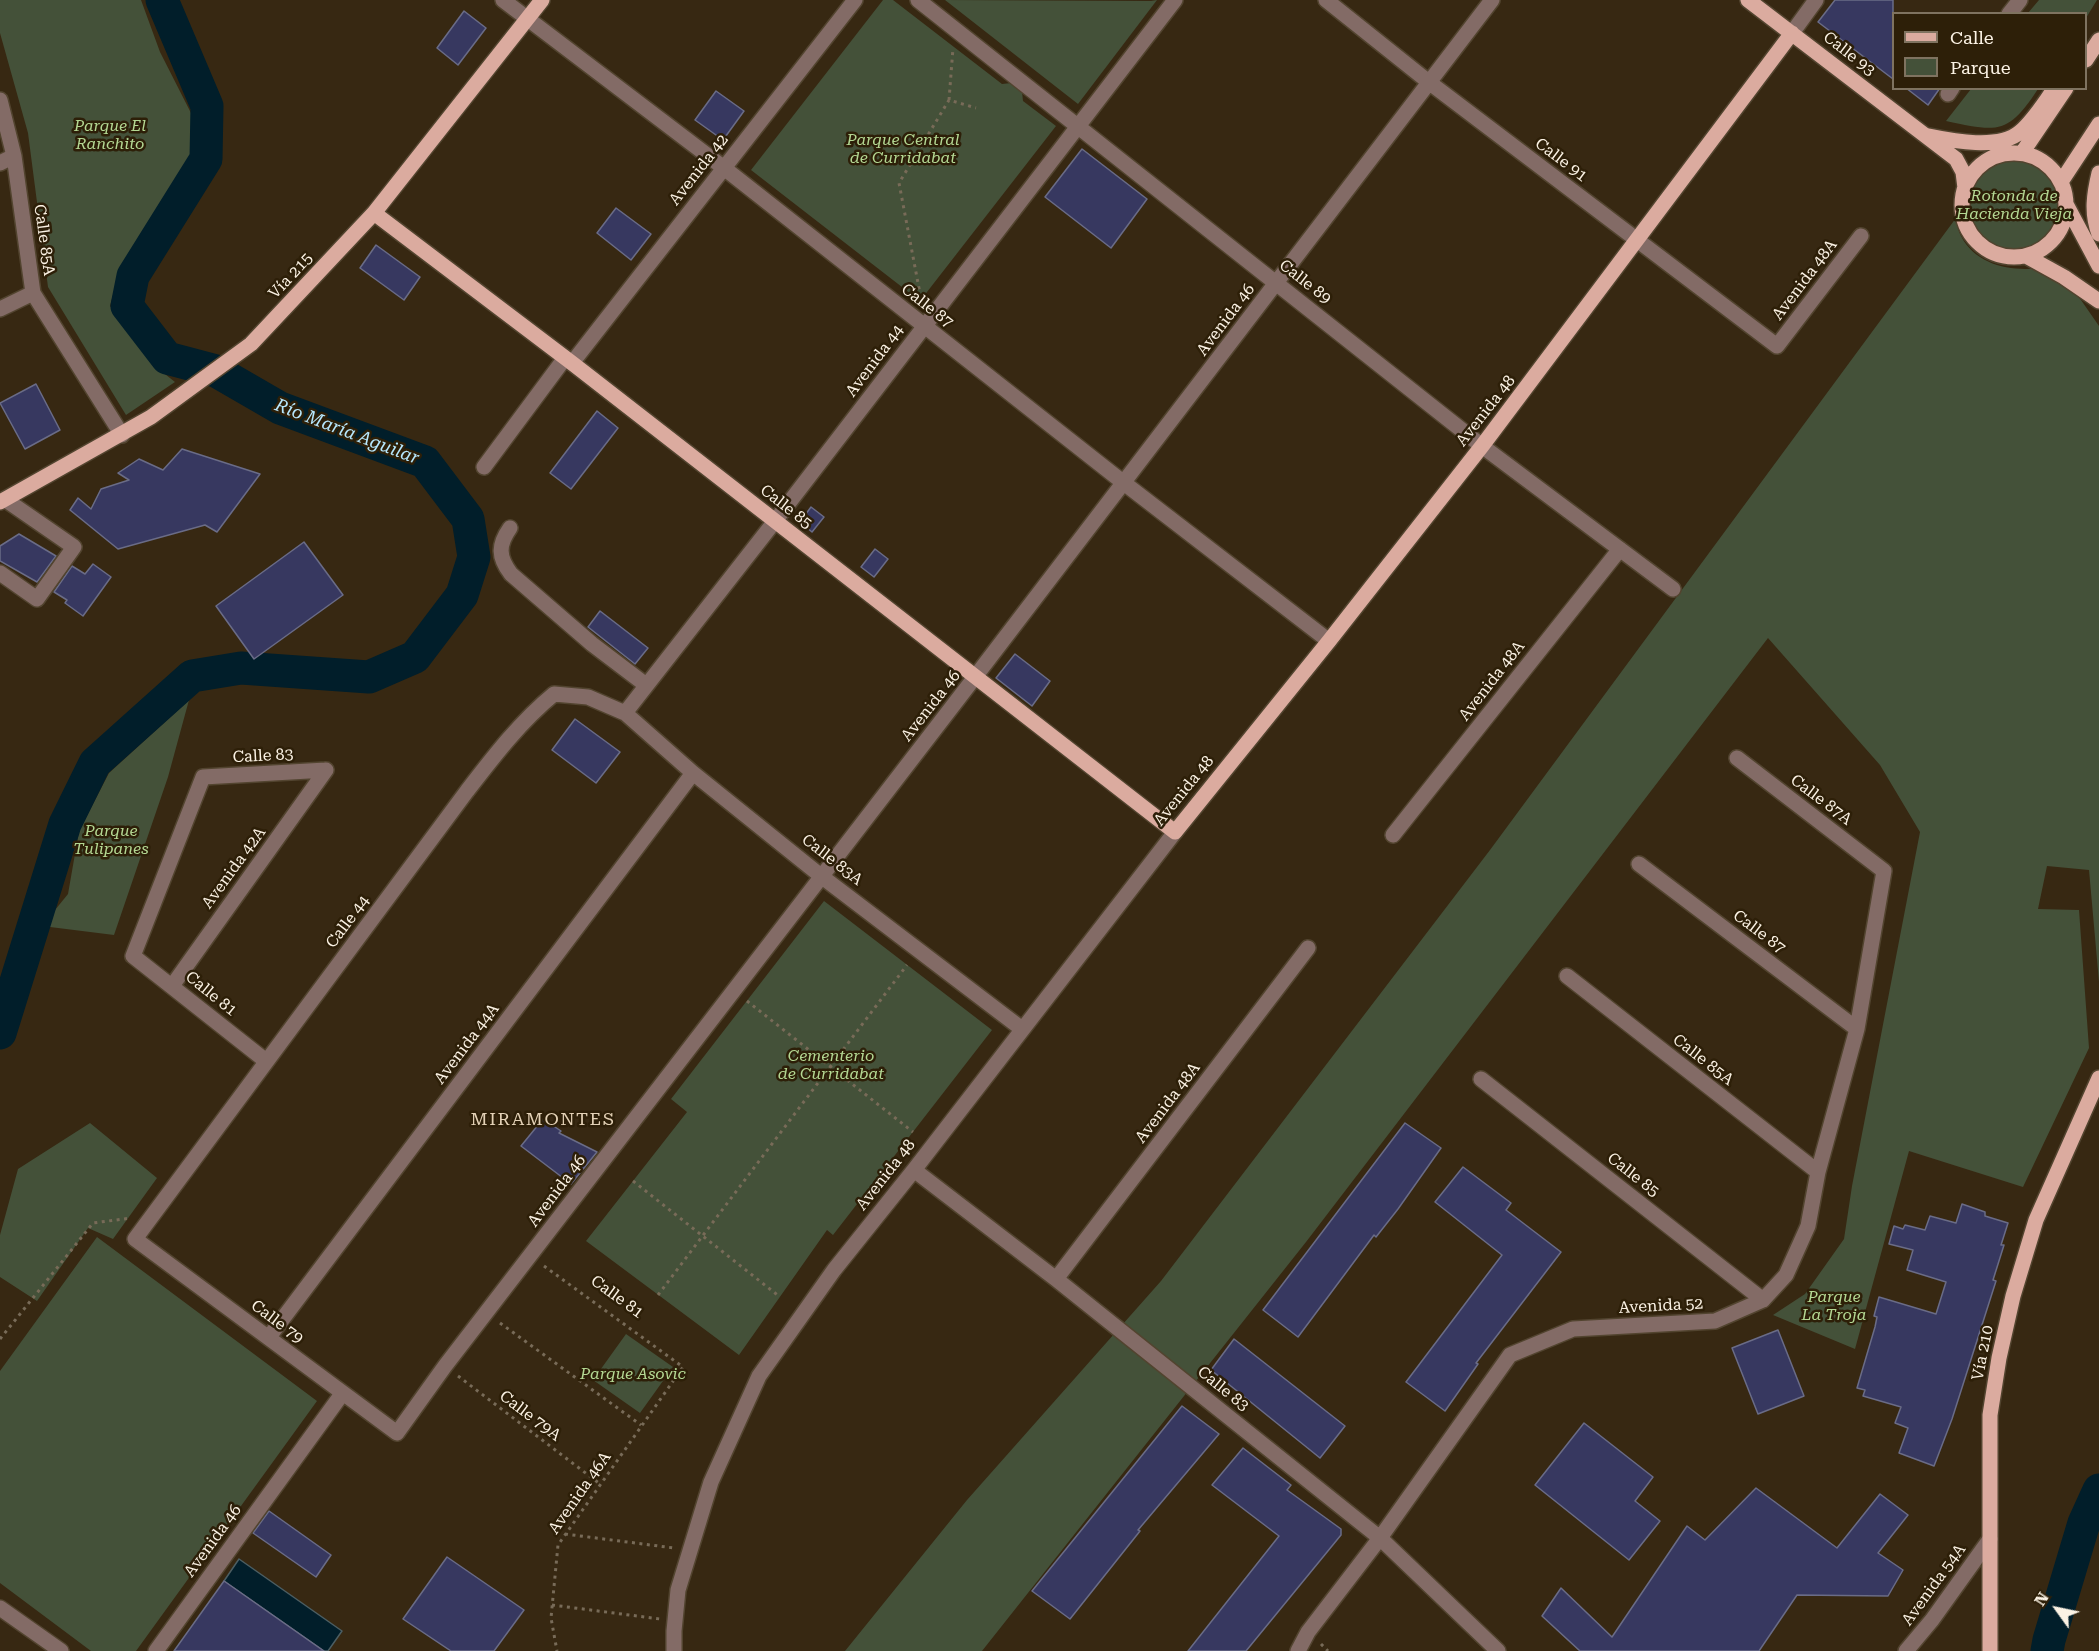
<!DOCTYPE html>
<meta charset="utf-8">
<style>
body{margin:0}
#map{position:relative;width:2099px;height:1651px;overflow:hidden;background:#372812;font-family:"Roboto Serif",serif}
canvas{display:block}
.legend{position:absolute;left:1892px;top:12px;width:195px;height:78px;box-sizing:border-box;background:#2d1f08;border:2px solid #7f7360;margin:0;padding:8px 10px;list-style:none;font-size:18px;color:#fbf2e4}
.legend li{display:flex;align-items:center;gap:12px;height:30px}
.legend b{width:30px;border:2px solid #7f7360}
.north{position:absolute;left:2027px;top:1579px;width:60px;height:60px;-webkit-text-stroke:4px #2d1f08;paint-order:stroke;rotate:303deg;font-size:16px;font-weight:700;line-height:24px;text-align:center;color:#fbf2e4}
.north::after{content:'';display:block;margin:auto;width:21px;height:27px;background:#fbf2e4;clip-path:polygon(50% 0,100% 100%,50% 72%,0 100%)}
</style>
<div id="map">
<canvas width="2099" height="1651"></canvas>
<ul class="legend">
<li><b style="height:8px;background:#dbab9f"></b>Calle</li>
<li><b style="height:16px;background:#445139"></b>Parque</li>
</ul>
<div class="north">N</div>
</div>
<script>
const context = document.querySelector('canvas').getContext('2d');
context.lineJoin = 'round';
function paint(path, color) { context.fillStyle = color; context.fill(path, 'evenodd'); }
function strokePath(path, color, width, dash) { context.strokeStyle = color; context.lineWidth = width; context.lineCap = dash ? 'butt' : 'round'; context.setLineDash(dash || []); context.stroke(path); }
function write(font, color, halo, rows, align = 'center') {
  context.font = font + ' "Roboto Serif",serif'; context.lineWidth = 5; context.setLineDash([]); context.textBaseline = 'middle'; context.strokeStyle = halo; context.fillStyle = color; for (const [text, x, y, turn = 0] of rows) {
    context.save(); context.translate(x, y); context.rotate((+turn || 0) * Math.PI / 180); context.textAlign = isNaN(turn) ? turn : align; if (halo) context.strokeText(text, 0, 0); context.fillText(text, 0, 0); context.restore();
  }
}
paint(new Path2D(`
 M 0,0 L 141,0 L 160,52 L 192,115 L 193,156 L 119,273 L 110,306 L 151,363 L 175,382 L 126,415 L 48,287 L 28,133 L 0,33 Z
 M 883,0 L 893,0 L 1002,84 L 1021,82 L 1023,101 L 1056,126 L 920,301 L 751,170 Z
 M 945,0 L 1151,1 L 1157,0 L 1078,104 Z
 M 2039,0 L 2097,0 L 2086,18 L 2086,14 L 2028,13 Z
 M 1971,89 L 1971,88 L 2038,89 C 2008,135 1998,132 1946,121 Z
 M1970 205a44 44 0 1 1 88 0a44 44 0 1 1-88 0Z
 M 1956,218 C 1957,224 1958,231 1961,236 C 1978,269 2020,273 2052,266 L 2081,300 L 2099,326 L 2099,982 L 2089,870 L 2047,866 L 2038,909 L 2079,910 L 2089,1048 L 2023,1187 L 1909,1151 L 1855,1349 L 1773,1315 L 1805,1294 L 1844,1239 L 1852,1186 L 1920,832 L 1880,765 L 1768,638 L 1306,1242 L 982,1651 L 845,1651 L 967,1500 L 1161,1281 L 1490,850 Z
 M 189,700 L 168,777 L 114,935 L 42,926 L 68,894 L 79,831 L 109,773 Z
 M 824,901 L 992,1030 L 833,1235 L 827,1230 L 739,1355 L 586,1241 L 687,1112 L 671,1099 Z
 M 90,1123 L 157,1178 L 113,1239 L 88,1228 L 37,1301 L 0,1277 L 0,1235 L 18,1169 Z
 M 97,1237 L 317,1401 L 136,1651 L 91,1651 L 0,1583 L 0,1371 Z
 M 626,1334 L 673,1367 L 640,1413 L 593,1380 Z`), '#445139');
const water = new Path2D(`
 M 239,1559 L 342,1631 L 328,1651 L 324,1651 L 224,1581 Z`);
paint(water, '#011e2a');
strokePath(water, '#4c5e62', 1.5);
strokePath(new Path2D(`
 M 0,1033 L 65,824 L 95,763 L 192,676 L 241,668 L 369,677 L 415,657 L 462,595 L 474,557 L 468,519 L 425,462 L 280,408 L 216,371 L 167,358 L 127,306 L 133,276 L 206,159 L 207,106 L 162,0
 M 2047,1651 L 2049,1640 L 2084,1523 L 2099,1490`), '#011e2a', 33);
const building = new Path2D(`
 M 1835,0 L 1893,0 L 1893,79 L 1818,22 Z
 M 464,11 L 486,28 L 458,65 L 437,48 Z
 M 1906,88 L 1940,88 L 1928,105 Z
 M 716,91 L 744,111 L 723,140 L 695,120 Z
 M 1082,149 L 1147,199 L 1111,248 L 1045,197 Z
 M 616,208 L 651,234 L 631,260 L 597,233 Z
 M 376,245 L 420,277 L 404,300 L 360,268 Z
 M 36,384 L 60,430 L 25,449 L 0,403 Z
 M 597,411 L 618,428 L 571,489 L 550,473 Z
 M 182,449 L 260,474 L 217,532 L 205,525 L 118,549 L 70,510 L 78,498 L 91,509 L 101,489 L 129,480 L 118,473 L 139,459 L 163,470 Z
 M 811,507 L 824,517 L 812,532 L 800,522 Z
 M 19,534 L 56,556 L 37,582 L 0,561 L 0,546 Z
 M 304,542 L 343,595 L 254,659 L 216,606 Z
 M 875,549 L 888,559 L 874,577 L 861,567 Z
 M 93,564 L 111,577 L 83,616 L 65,603 L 67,600 L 54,592 L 72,566 L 85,574 Z
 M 600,611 L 648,648 L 635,664 L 588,627 Z
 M 1015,654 L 1050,681 L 1032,706 L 996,678 Z
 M 575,719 L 620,752 L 596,783 L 552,750 Z
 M 543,1119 L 561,1131 L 559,1133 L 597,1152 L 571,1184 L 521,1146 Z
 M 1405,1123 L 1441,1148 L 1398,1209 L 1376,1237 L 1374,1235 L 1298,1337 L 1263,1310 Z
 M 1463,1167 L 1511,1203 L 1506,1210 L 1561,1252 L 1476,1363 L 1478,1364 L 1445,1411 L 1406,1382 L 1502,1255 L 1435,1202 Z
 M 1962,1204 L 1985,1212 L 1985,1216 L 2008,1223 L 2001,1245 L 2004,1245 L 1993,1280 L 1996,1281 L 1952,1419 L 1934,1466 L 1899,1453 L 1908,1428 L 1895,1423 L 1901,1407 L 1863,1396 L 1865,1390 L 1857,1388 L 1875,1327 L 1877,1317 L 1874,1316 L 1879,1297 L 1936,1314 L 1946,1282 L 1907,1270 L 1913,1250 L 1889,1244 L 1894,1226 L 1903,1229 L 1905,1225 L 1925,1230 L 1930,1216 L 1956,1223 Z
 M 1778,1330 L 1804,1396 L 1758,1414 L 1732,1348 Z
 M 1234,1339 L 1345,1426 L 1320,1458 L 1211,1370 Z
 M 1182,1406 L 1219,1434 L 1138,1530 L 1140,1531 L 1070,1619 L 1032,1591 Z
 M 1584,1423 L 1653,1477 L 1635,1501 L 1660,1521 L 1629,1560 L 1535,1485 Z
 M 1243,1448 L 1291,1485 L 1287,1490 L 1341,1529 L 1341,1535 L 1246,1651 L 1188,1651 L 1279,1536 L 1212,1485 Z
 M 1756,1488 L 1837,1548 L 1880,1494 L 1908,1515 L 1878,1553 L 1903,1570 L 1888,1596 L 1797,1595 L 1759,1651 L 1580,1651 L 1542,1616 L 1561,1588 L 1612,1637 L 1687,1526 L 1705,1540 Z
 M 269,1511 L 331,1555 L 316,1577 L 253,1533 Z
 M 447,1557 L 524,1610 L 494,1651 L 451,1651 L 403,1619 Z
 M 224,1581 L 324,1651 L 174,1651 Z`);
paint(building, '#373860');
strokePath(building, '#6a6c87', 1.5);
const minor = new Path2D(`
 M 503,0 L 724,168 L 1124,483 L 1329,641
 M 918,0 L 1482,446 L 1673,589
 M 1326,0 L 1430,83 L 1777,346 L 1861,236
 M 2009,14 L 2020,0
 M 1792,33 L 1816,0
 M 1948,94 L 1952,88
 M 0,100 L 14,156 L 33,293 L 122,435
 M 0,163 L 14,156
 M 0,309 L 33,293
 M 572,363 L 855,0
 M 484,467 L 565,358
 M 510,528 C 498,545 498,557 511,574 L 592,644 L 646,685
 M 0,573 L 37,599 L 74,547 L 6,500
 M 625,713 L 775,521 L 1175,0
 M 1393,835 L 1620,549
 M 1639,864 L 1857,1029
 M 1567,976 L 1818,1172
 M 172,986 L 326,770
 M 1022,1029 L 821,876 L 693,773 L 625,713 L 588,697 L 554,694 C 520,722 494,756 467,791 L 135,1239 L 397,1433 L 445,1366 L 975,677 L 1492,0
 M 266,1061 L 133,956 L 203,777 L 326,770
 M 1481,1079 L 1763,1300
 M 914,1170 L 1056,1279 L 1380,1538 L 1498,1651
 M 1056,1279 L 1308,948
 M 269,1337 L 693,773
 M 0,1608 L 61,1651
 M 156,1651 L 342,1394
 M 674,1651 L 674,1631 L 678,1590 L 711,1482 L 759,1376 L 834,1270 L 914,1170 L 1175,832
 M 1298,1651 L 1308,1632 L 1380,1538 L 1510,1355 L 1573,1329 L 1715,1321 L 1763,1300 L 1786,1275 L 1808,1226 L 1818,1172 L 1857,1029 L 1884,871 L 1737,758
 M 1906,1651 L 1932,1620 L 1990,1539`);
const major = new Path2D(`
 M 1748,0 L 1956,159 L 1963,172 L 1965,188
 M 2086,60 L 2099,40
 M 1929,136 C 1953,141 1999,150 2020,132 C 2034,120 2044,103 2055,88
 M 2022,153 L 2066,88
 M1962 205a52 52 0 1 1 104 0a52 52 0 1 1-104 0Z
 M 2099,173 C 2094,194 2091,213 2099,234
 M 2061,182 L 2099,124
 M 2066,204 L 2099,266
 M 374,213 L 572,363 L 1175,832 L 1329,641 L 1482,446 L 1792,33
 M 2026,256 L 2064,277 L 2099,301
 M 0,502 L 151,417 L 251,344 L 374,213 L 542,0
 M 1990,1651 L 1990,1415 L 1999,1358 L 2013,1296 L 2036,1220 L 2099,1078`);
strokePath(minor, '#52442f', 18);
strokePath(major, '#52442f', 18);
strokePath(new Path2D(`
 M 949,100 L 953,48
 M 922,304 L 899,183 L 949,100 L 976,108
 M 747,1001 L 913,1132
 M 633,1181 L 780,1297
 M 544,1266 L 683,1367 L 558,1545 L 551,1618 L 557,1651
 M 658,1295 L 907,965
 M 500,1323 L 641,1425
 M 0,1339 L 93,1223 L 131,1218
 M 458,1376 L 600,1484
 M 565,1534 L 674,1548
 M 552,1605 L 660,1619
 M 1321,1644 L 1328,1651`), '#786b58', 3, [3, 4.5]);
strokePath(minor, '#836b66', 15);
strokePath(major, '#dbab9f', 15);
write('16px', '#fbf2e4', '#2d1f08', [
 ["Calle 93",1849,54,38],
 ["Calle 91",1561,160,37],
 ["Avenida 42",699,170,-52],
 ["Calle 85A",44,240,82],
 ["Vía 215",291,276,-47],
 ["Avenida 48A",1805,280,-53],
 ["Calle 89",1305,282,38],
 ["Calle 87",927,306,38],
 ["Avenida 46",1226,320,-53],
 ["Avenida 44",875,361,-53],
 ["Avenida 48",1486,411,-52],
 ["Calle 85",786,507,38],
 ["Avenida 48A",1492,681,-52],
 ["Avenida 46",931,706,-52],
 ["Calle 83",263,756,-3],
 ["Avenida 48",1184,791,-51],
 ["Calle 87A",1821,800,37],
 ["Calle 83A",832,860,38],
 ["Avenida 42A",234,868,-54],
 ["Calle 44",348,922,-53],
 ["Calle 87",1759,932,37],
 ["Calle 81",211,994,39],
 ["Avenida 44A",467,1044,-53],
 ["Calle 85A",1703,1060,38],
 ["Avenida 48A",1168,1103,-53],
 ["Avenida 48",886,1175,-52],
 ["Calle 85",1633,1175,38],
 ["Avenida 46",557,1191,-53],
 ["Calle 81",617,1297,36],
 ["Avenida 52",1661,1306,-3],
 ["Calle 79",277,1322,37],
 ["Vía 210",1983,1353,-79],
 ["Calle 83",1223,1389,39],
 ["Calle 79A",530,1416,37],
 ["Avenida 46A",580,1493,-55],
 ["Avenida 46",213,1541,-54],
 ["Avenida 54A",1934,1585,-54]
]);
write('italic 16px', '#b4d893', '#2d1f08', [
 ["Parque El",110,126],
 ["Ranchito",110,144],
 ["Parque Central",903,140],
 ["de Curridabat",903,158],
 ["Rotonda de",2014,196],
 ["Hacienda Vieja",2014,214],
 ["Parque",111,831],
 ["Tulipanes",111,849],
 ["Cementerio",831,1056],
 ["de Curridabat",831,1074],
 ["Parque",1834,1297],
 ["La Troja",1834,1315],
 ["Parque Asovic",633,1374]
]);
write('italic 18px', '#b7e8fe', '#2d1f08', [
 ["Río María Aguilar",347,432,21]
]);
context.letterSpacing = '1.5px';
write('18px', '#e4d2b7', '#2d1f08', [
 ["MIRAMONTES",543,1120]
]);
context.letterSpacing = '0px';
</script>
